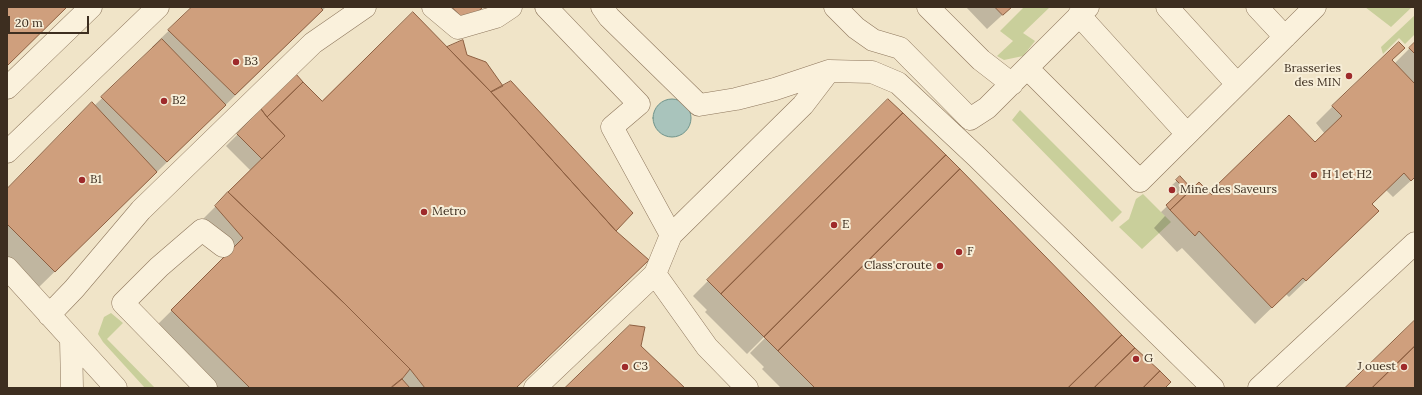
<!DOCTYPE html>
<style>
body{margin:0}
#map{position:relative;width:1422px;height:395px;overflow:hidden;background:#f0e4c8;font-family:Lora,serif}
canvas{display:block}
.frame{position:absolute;inset:0;border:8px solid #3d2e20;pointer-events:none}
.scale{position:absolute;left:8px;top:16px;width:81px;height:18px;box-sizing:border-box;border:2px solid #3d2e20;border-top:0;padding-left:5px;font-size:12px;line-height:14px;white-space:nowrap;color:#3d2e20;-webkit-text-stroke:3px #f7eed8;paint-order:stroke}
</style>
<div id="map">
<canvas width="1422" height="395"></canvas>
<div class="frame"></div>
<div class="scale">20 m</div>
</div>
<script>
const context = document.querySelector('canvas').getContext('2d');
context.lineJoin = 'round';
function paint(path, color) { context.fillStyle = color; context.fill(path, 'evenodd'); }
function strokePath(path, color, width, dash) { context.strokeStyle = color; context.lineWidth = width; context.lineCap = dash ? 'butt' : 'round'; context.setLineDash(dash || []); context.stroke(path); }
function write(font, color, halo, rows, align = 'center') {
  context.font = font + ' Lora,serif'; context.lineWidth = 4; context.setLineDash([]); context.textBaseline = 'middle'; context.strokeStyle = halo; context.fillStyle = color; for (const [text, x, y, turn = 0] of rows) {
    context.save(); context.translate(x, y); context.rotate((+turn || 0) * Math.PI / 180); context.textAlign = isNaN(turn) ? turn : align; if (halo) context.strokeText(text, 0, 0); context.fillText(text, 0, 0); context.restore();
  }
}
paint(new Path2D(`
 M 1024,7 L 1050,7 L 1023,33 L 1035,41 L 1023,56 L 1004,60 L 997,56 L 1013,41 L 1000,31 Z
 M 1365,7 L 1412,7 L 1391,27 Z
 M 1415,15 L 1415,34 L 1405,44 L 1399,38 L 1383,54 L 1381,47 Z
 M 1020,110 L 1122,212 L 1112,222 L 1012,120 Z
 M 1143,194 L 1171,222 L 1142,249 L 1119,227 L 1129,219 L 1136,199 Z
 M 111,313 L 123,323 L 107,339 L 155,388 L 145,388 L 103,342 L 98,334 L 104,317 Z`), '#c9cf9b');
const water = new Path2D(`
 M653 118a19 19 0 1 1 38 0a19 19 0 1 1-38 0Z`);
paint(water, '#a9c4bc');
strokePath(water, '#6f938a', 1);
paint(new Path2D(`
 M 193,7 L 326,7 L 38,288 L 7,258 L 7,190 L 153,49 L 152,47 Z
 M 423,7 L 481,7 L 452,36 Z
 M 966,7 L 1011,7 L 987,29 Z
 M 1415,43 L 1415,177 L 1393,197 L 1386,190 L 1371,205 L 1360,229 L 1289,297 L 1286,294 L 1255,324 L 1182,248 L 1177,252 L 1154,228 L 1165,216 L 1161,212 L 1179,195 L 1171,186 L 1180,178 L 1192,190 L 1209,194 L 1289,116 L 1315,143 L 1325,134 L 1316,123 L 1333,106 L 1391,60 L 1394,64 Z
 M 447,49 L 466,56 L 614,231 L 515,388 L 215,388 L 155,327 L 227,256 L 198,224 L 251,171 L 226,146 L 262,110 L 322,102 Z
 M 888,100 L 1164,388 L 781,388 L 762,369 L 764,367 L 750,353 L 768,335 L 767,334 L 747,354 L 705,312 L 707,310 L 693,296 Z`), '#0003');
const building = new Path2D(`
 M 7,7 L 67,7 L 7,66 Z
 M 192,7 L 320,7 L 323,10 L 235,95 L 168,30 Z
 M 452,7 L 483,7 L 467,22 Z
 M 995,7 L 1012,7 L 1003,15 Z
 M 413,12 L 491,92 L 616,231 L 649,260 L 516,388 L 425,388 L 410,369 L 344,303 L 228,192 L 285,136 L 267,117 L 303,82 L 322,101 Z
 M 162,39 L 226,105 L 167,162 L 101,97 Z
 M 463,40 L 467,55 L 486,62 L 503,86 L 491,92 L 447,47 Z
 M 1399,42 L 1405,48 L 1392,60 L 1415,84 L 1415,177 L 1411,181 L 1404,173 L 1372,204 L 1379,211 L 1306,281 L 1303,278 L 1272,308 L 1199,231 L 1195,236 L 1170,210 L 1199,182 L 1212,195 L 1216,190 L 1214,188 L 1289,115 L 1315,142 L 1342,116 L 1332,106 Z
 M 1415,42 L 1415,54 L 1409,48 Z
 M 296,74 L 303,82 L 267,117 L 261,109 Z
 M 511,81 L 633,213 L 616,231 L 491,92 Z
 M 888,99 L 903,113 L 721,294 L 707,280 Z
 M 92,102 L 157,172 L 55,272 L 7,224 L 7,189 Z
 M 261,109 L 267,117 L 285,136 L 262,159 L 237,134 Z
 M 903,113 L 946,155 L 764,337 L 721,294 Z
 M 946,155 L 960,169 L 778,351 L 764,337 Z
 M 960,169 L 1122,335 L 1068,388 L 815,388 L 778,351 Z
 M 1180,176 L 1192,189 L 1170,210 L 1166,205 L 1184,188 L 1176,180 Z
 M 228,192 L 344,303 L 410,369 L 402,379 L 391,388 L 250,388 L 171,310 L 243,238 L 215,206 Z
 M 1415,320 L 1415,346 L 1372,388 L 1345,388 Z
 M 630,325 L 645,327 L 641,346 L 685,388 L 565,388 Z
 M 1122,335 L 1135,348 L 1094,388 L 1068,388 Z
 M 1415,346 L 1415,388 L 1372,388 Z
 M 1135,348 L 1160,371 L 1143,388 L 1094,388 Z
 M 1160,371 L 1171,382 L 1165,388 L 1143,388 Z
 M 402,379 L 410,388 L 393,388 L 392,387 Z`);
paint(building, '#cf9f7d');
strokePath(building, '#8d5f41', 1);
const minor = new Path2D(`
 M 433,7 L 458,28 L 496,17 L 511,7
 M 546,7 L 639,104 L 612,127 L 671,235
 M 602,7 L 609,17 L 699,105 L 736,99 L 775,89 L 829,71 L 872,72 L 898,83 L 977,157 L 1213,388
 M 835,7 L 856,28 L 873,40 L 900,48 L 970,119 L 987,108 L 1088,7
 M 928,7 L 981,60 L 1012,84
 M 1167,7 L 1237,84
 M 1257,7 L 1285,37
 M 1079,15 L 1187,134
 M 1028,69 L 1140,181 L 1315,7
 M 7,88 L 91,7
 M 7,152 L 158,7
 M 7,268 L 116,388
 M 655,274 L 707,347 L 747,388
 M 49,315 L 74,289 L 141,210 L 313,43 L 365,7
 M 71,339 L 72,388
 M 206,388 L 123,303 L 159,267 L 202,230 L 223,246
 M 535,388 L 655,274 L 671,235 L 803,105 L 829,71
 M 1259,388 L 1415,243`);
strokePath(minor, '#8d765c', 23);
strokePath(minor, '#faf1dc', 22);
for (const [x, y, r, color] of [
 [236,62,4,"#9e2a2b"],
 [1349,76,4,"#9e2a2b"],
 [164,101,4,"#9e2a2b"],
 [1314,175,4,"#9e2a2b"],
 [82,180,4,"#9e2a2b"],
 [1172,190,4,"#9e2a2b"],
 [424,212,4,"#9e2a2b"],
 [834,225,4,"#9e2a2b"],
 [959,252,4,"#9e2a2b"],
 [940,266,4,"#9e2a2b"],
 [1136,359,4,"#9e2a2b"],
 [625,367,4,"#9e2a2b"],
 [1404,367,4,"#9e2a2b"]
]) { const dot = new Path2D(); dot.arc(x, y, r, 0, 2 * Math.PI); context.fillStyle = color; context.fill(dot); strokePath(dot, '#f7eed8', 1.5); }
write('12px', '#3d2e20', '#f7eed8', [
 ["B3",244,62],
 ["Brasseries",1341,69,"right"],
 ["des MIN",1341,83,"right"],
 ["B2",172,101],
 ["H 1 et H2",1322,175],
 ["B1",90,180],
 ["Mine des Saveurs",1180,190],
 ["Metro",432,212],
 ["E",842,225],
 ["F",967,252],
 ["Class'croute",932,266,"right"],
 ["G",1144,359],
 ["C3",633,367],
 ["J ouest",1396,367,"right"]
], 'left');
</script>
